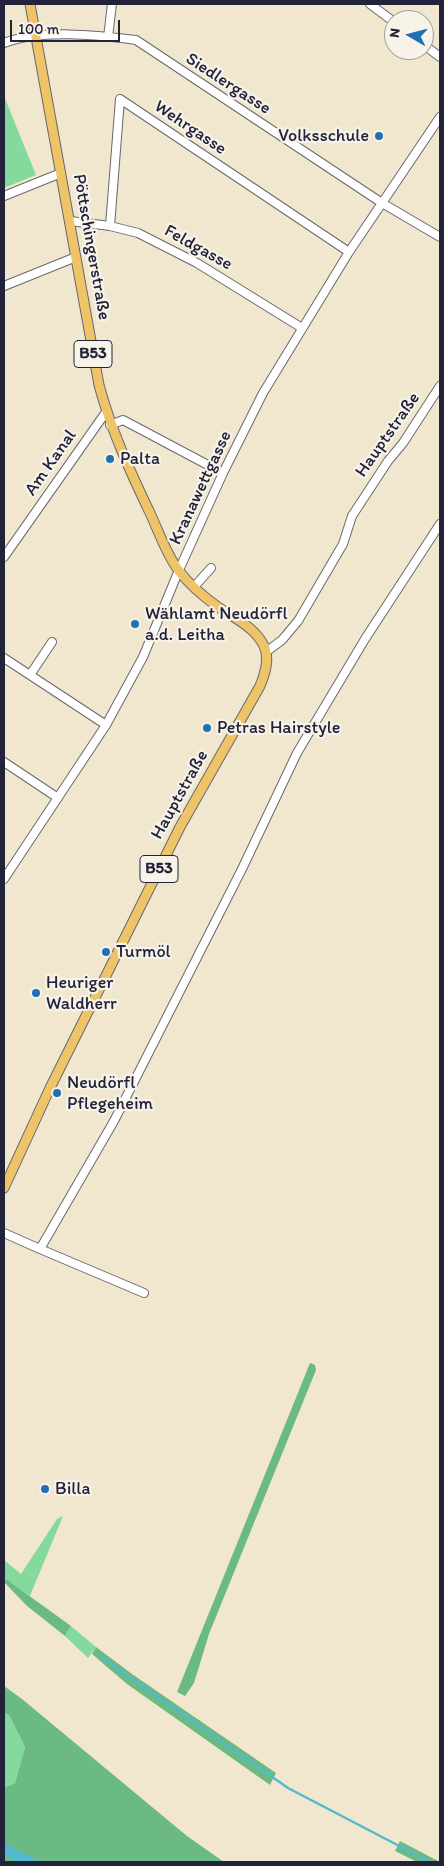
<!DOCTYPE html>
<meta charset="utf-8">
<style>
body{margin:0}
#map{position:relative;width:444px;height:1866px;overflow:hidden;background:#f1e7cf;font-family:Itim,sans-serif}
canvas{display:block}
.frame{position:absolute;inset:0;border:5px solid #22223b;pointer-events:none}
.north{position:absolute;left:384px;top:10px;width:50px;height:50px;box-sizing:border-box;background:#f7f3e8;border:1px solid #a29fa3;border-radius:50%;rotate:278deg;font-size:14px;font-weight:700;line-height:20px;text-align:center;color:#22223b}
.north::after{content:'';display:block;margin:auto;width:18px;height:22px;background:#1f6fb2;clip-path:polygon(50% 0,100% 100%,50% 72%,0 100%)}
.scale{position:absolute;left:10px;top:20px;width:110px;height:22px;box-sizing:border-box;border:2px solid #22223b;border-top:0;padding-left:6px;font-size:15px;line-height:18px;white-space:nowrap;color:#22223b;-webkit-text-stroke:4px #f7f3e8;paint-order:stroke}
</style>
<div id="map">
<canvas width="444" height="1866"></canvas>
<div class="frame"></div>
<div class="north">N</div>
<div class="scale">100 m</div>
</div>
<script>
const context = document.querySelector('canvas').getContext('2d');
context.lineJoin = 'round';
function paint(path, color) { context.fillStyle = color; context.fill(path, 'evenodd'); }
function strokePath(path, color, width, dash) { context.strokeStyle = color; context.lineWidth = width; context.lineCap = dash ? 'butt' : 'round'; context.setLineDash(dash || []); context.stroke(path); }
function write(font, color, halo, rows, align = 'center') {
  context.font = font + ' Itim,sans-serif'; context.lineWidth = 4.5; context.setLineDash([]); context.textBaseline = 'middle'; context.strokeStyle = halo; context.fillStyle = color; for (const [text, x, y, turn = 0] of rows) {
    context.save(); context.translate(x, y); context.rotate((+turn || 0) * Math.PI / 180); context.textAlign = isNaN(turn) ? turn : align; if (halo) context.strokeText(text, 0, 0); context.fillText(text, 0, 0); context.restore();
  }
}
paint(new Path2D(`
 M 4,96 L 36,175 L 4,188 Z
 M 63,1516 L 30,1596 L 4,1578 L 4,1560 L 21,1574 L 57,1519 Z
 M 71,1626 L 96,1647 L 88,1658 L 65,1636 Z
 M 4,1713 L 9,1715 L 25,1747 L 15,1783 L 4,1788 Z`), '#84da9d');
paint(new Path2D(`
 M 310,1363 L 315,1365 L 316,1370 L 209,1634 L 194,1683 L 185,1696 L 177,1692 Z
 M 6,1579 L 71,1626 L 65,1636 L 27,1606 L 4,1582 Z
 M 96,1647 L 132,1674 L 276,1773 L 270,1785 L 127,1684 L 92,1654 Z
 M 4,1686 L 22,1699 L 187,1836 L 224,1862 L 4,1862 L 4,1788 L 15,1783 L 25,1747 L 9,1715 L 4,1713 Z
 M 400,1841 L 440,1862 L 417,1862 L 395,1851 Z`), '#6bba84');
paint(new Path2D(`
 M 4,1843 L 41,1862 L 18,1862 L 4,1855 Z`), '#52b9d0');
strokePath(new Path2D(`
 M 101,1657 L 288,1788 L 430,1862`), '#52b9d0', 2.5);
const minor = new Path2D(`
 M 370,4 L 394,22
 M 108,37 L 112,4
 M 4,43 C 41,29 96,35 136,40 L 382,203 L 440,237
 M 424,45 L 440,57
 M 4,196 L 61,173
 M 70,221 L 110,226 L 138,233 L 197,263 L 302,328
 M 110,226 L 120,99 L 349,252
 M 4,286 L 76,257
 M 110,425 L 123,420 L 223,473
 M 4,557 L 106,412
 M 194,587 L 211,568
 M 266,652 L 282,640 L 298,621 L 343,544 L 352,516 L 388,461 L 403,443 L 440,386
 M 4,658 L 106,725
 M 30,675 L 52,642
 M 4,762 L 58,798
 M 4,879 L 106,725 L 143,657 L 179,570 L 223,473 L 263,393 L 349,252 L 440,117
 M 4,1233 L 40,1249 L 114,1121 L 242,869 L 297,753 L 365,639 L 440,524
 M 40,1249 L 144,1293`);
const major = new Path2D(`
 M 4,1188 L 50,1088 L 180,827 L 260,686 C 265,674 270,659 264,646 C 255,627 234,618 218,607 C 204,597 189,584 179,571 C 166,554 159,532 150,513 C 130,471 111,430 99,385 L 30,4`);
strokePath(minor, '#6a676f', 10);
strokePath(major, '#6a676f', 11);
strokePath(minor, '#fff', 8);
strokePath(major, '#efc469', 9);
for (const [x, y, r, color] of [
 [379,136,5,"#1f6fb2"],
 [110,459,5,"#1f6fb2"],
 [135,624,5,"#1f6fb2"],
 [207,728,5,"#1f6fb2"],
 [106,952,5,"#1f6fb2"],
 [36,993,5,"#1f6fb2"],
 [57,1093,5,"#1f6fb2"],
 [45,1489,5,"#1f6fb2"]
]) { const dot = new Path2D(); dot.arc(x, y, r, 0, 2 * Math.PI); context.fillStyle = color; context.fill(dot); strokePath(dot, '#f7f3e8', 2); }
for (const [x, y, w] of [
 [93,354,38],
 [159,869,38]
]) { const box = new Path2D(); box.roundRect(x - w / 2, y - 13.5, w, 27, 4); context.fillStyle = '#f7f3e8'; context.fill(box); strokePath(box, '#22223b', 1); }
write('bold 16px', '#22223b', null, [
 ["B53",93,354],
 ["B53",159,869]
]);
write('18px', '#22223b', '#f7f3e8', [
 ["Siedlergasse",228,84,33],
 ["Wehrgasse",190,128,34],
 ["Pöttschingerstraße",91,247,80],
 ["Feldgasse",198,248,29],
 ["Hauptstraße",388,435,-55],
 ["Am Kanal",51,463,-55],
 ["Kranawettgasse",201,488,-65],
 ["Hauptstraße",180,795,-61]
]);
write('18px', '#22223b', '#f7f3e8', [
 ["Volksschule",369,136,"right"],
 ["Palta",120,459],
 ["Wählamt Neudörfl",145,614],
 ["a.d. Leitha",145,635],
 ["Petras Hairstyle",217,728],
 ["Turmöl",116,952],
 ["Heuriger",46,983],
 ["Waldherr",46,1004],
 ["Neudörfl",67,1083],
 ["Pflegeheim",67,1104],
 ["Billa",55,1489]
], 'left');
</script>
